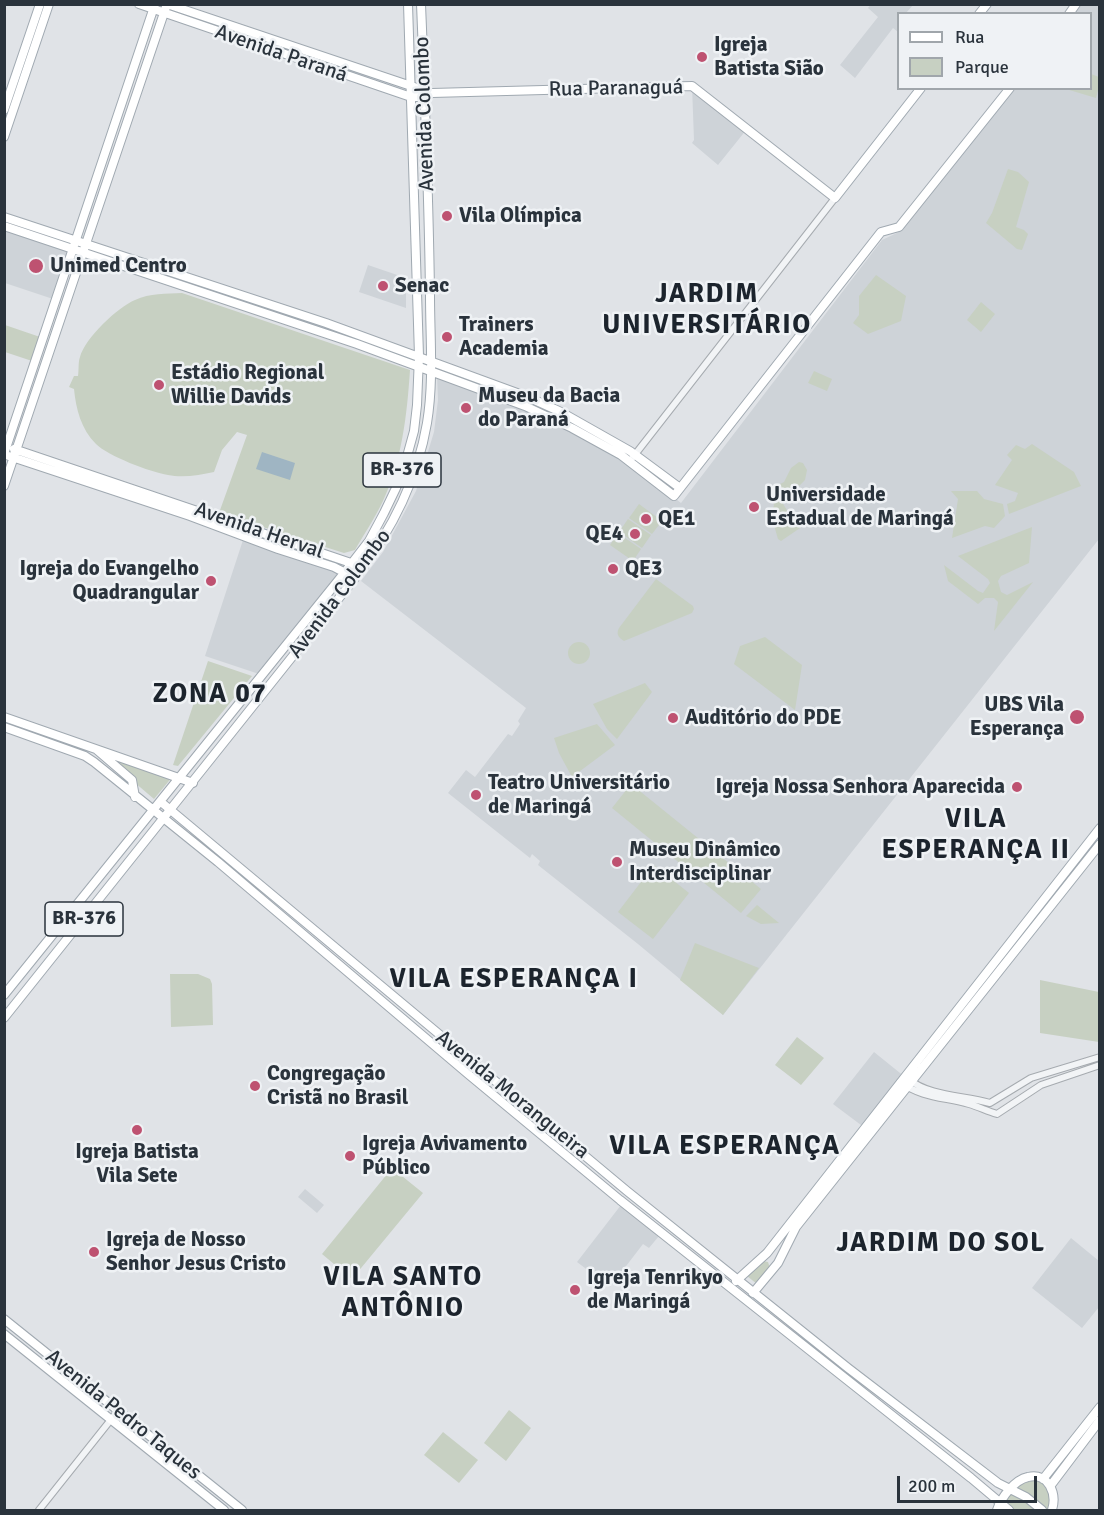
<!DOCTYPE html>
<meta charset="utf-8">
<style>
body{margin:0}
#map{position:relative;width:1104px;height:1515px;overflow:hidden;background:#e0e3e7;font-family:Signika,sans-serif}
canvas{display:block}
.frame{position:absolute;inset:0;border:6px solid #2a333c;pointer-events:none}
.legend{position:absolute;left:897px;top:12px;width:195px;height:78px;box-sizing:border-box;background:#eff2f5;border:2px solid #a0a6ab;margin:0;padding:8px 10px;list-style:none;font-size:18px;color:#2a333c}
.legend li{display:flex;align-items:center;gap:12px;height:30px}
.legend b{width:30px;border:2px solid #a0a6ab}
.scale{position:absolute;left:897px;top:1476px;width:140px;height:27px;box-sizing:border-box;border:3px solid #2a333c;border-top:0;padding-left:8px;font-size:18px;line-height:21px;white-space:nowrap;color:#2a333c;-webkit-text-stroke:4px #eff2f5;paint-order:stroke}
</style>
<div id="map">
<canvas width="1104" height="1515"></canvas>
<div class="frame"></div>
<ul class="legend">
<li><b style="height:8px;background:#fff"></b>Rua</li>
<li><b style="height:16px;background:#c7d0c2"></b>Parque</li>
</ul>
<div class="scale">200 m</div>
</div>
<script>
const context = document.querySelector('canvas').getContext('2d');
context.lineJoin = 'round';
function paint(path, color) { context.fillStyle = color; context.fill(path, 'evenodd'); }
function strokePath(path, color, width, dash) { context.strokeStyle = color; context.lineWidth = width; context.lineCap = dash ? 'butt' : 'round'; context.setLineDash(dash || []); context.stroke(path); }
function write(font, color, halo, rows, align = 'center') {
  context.font = font + ' Signika,sans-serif'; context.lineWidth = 5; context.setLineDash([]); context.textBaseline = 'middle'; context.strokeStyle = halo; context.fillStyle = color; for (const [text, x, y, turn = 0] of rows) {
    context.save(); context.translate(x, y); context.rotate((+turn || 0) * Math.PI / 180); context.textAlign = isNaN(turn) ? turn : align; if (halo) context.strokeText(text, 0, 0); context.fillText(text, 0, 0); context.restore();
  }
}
paint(new Path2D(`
 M 871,4 L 913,5 L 906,13 L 898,14 L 898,32 L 893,28 L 855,78 L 840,65 L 878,17 L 868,8 Z
 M 1080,5 L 1099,5 L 1099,539 L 723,1015 L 638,944 L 543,869 L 538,865 L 540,861 L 532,854 L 530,858 L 448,793 L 466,770 L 475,777 L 508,734 L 512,736 L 520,724 L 518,721 L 526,708 L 361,581 L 383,552 L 416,491 L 434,432 L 438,400 L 437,376 L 525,407 L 629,462 L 681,503 L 882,240 L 901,231 L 1014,89 L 1090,88 L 1090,14 L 1073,13 Z
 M 692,86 L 747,129 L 718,165 L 692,143 L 694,140 Z
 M 5,226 L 73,249 L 56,300 L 5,283 Z
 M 368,265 L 406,278 L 406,308 L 359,292 Z
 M 244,537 L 345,572 L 262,675 L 205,656 Z
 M 874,1052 L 905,1077 L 865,1128 L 833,1104 Z
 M 305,1189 L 324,1205 L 317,1213 L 298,1197 Z
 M 621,1205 L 659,1236 L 649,1248 L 643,1244 L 610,1287 L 577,1262 Z
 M 1071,1238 L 1099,1261 L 1099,1307 L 1082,1328 L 1032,1288 Z`), '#ced3d8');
paint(new Path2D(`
 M 1091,74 L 1099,77 L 1099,87 L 1096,98 L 1066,89 L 1090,88 Z
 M 1008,169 L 1018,172 L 1029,182 L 1016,227 L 1024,230 L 1028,234 L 1022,250 L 1017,249 L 986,223 L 992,213 Z
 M 876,275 L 906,296 L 901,321 L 868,334 L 853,323 L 859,315 L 859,296 Z
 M 182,293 L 410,370 C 407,415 402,460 383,501 C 375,518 364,534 355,550 L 344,553 L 219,513 L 247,435 L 237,432 L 222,450 L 214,472 C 200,475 183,478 168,475 C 150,472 108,456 96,444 C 81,429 76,409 74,389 L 69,387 L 74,376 L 78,376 C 79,370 78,362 80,357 C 85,338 118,307 135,300 C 150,293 166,294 182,293 Z
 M 981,302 L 995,314 L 981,332 L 967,320 Z
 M 5,325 L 43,338 L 35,362 L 5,352 Z
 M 814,371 L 832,379 L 827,391 L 808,383 Z
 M 1032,444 L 1074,472 L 1081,486 L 1009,514 L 1007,504 L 1015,501 L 1018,493 L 995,485 L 1012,460 L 1007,455 L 1016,445 L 1025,449 Z
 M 799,462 L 803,463 L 807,470 L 805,480 L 793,492 L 789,491 L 782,502 L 791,517 L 803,526 L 781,541 L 778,539 L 771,515 L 774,505 L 771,498 L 772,492 L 774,487 L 784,482 L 791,468 Z
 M 951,491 L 977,491 L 984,499 L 1003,504 L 1005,516 L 994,528 L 985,526 L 952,538 L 958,499 Z
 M 639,504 L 662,521 L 652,534 L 629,518 Z
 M 628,519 L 651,535 L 642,548 L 619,532 Z
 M 1032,527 L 1029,563 L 1001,576 L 998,581 L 1001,592 L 1007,595 L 1033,582 L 994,631 L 998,602 L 994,598 L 985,598 L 978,604 L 948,581 L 944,565 L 978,591 L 983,593 L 990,583 L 988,579 L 958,556 Z
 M 618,533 L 641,549 L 633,561 L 610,545 Z
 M 656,579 L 693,606 L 694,609 L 692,613 L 624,641 C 618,637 616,634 619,628 Z
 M 765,637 L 802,665 L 795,710 L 734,664 L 740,646 Z
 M568 653a11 11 0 1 1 22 0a11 11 0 1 1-22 0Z
 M 208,661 L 252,676 L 178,766 L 173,765 Z
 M 645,683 L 652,692 L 617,739 L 607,729 L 593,704 Z
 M 597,724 L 615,745 L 572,777 L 559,753 L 554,738 Z
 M 93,747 L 173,776 L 154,799 Z
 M 631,784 L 761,889 L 741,913 L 612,808 Z
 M 654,865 L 689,893 L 653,939 L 618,912 Z
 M 757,905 L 779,923 L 761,924 L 746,916 Z
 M 695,943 L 759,968 L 723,1015 L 680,980 Z
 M 170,974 L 198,974 L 210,979 L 212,984 L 213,1025 L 171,1027 Z
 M 1040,980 L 1099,992 L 1099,1042 L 1040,1033 Z
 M 797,1037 L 824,1058 L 801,1085 L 775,1065 Z
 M 392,1168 L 423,1193 L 352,1279 L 322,1254 Z
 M 763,1261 L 768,1262 L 770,1268 L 757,1284 L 747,1276 Z
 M 509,1410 L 531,1428 L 506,1461 L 484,1443 Z
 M 443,1432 L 478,1460 L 459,1483 L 424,1455 Z
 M 1027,1477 L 1051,1485 L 1052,1510 L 997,1510 L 1000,1502 Z`), '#c7d0c2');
paint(new Path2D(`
 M 262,452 L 295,463 L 290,480 L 256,469 Z`), '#9fb5c3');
const minor = new Path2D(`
 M 630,461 L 835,198
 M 908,1079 C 931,1097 963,1095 990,1103 L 1031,1078 L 1100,1057
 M 900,1082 C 922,1098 944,1097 969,1104 C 979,1107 987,1111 997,1114 L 1041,1085 L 1100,1065
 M 39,1510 L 117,1412`);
const major = new Path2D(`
 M 139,4 L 411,97 L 425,97 L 432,93 L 692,86 L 835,198 L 921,88
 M 167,4 L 426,91
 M 979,14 L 987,4
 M 1069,14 L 1076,4
 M 4,110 L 40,4
 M 4,137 L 49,4
 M 4,217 L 326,323 L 528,397 L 561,412 L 630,451 L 680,488
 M 4,226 L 357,344 L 525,406 L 572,428 L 621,455 L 674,496 L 881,232 L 899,227 L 1010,88
 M 14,449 L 351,563
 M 4,454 L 155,4
 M 9,456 L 190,516 L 278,549 L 334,567 L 355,578
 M 4,486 L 167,4
 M 4,717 L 193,783
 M 4,727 L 85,756 L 94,762 L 218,862 L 468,1074 L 620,1200 L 971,1478 L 1009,1510
 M 97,750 L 132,780 L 135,797
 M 161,802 L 627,1191 L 848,1368 L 998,1483 L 1026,1497 L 1042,1510
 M 4,995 L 345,572 L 369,541 L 384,513 L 396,488 L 406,460 L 414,431 L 417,405 L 419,356 L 408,4
 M 4,1018 L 355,578 C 391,532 417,482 427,423 C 434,381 430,338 430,296 C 429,199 425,102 421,4
 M 736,1281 L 767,1253 L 1100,828
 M 753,1293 L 778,1263 L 796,1227 L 1100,844
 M 4,1319 L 242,1510
 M 4,1334 L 224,1510
 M 1043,1479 L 1100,1407
 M 1051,1485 L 1100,1420
 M 997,1510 C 1001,1498 1014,1480 1028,1477 C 1049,1472 1057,1494 1052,1510`);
strokePath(minor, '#a6abb0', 8);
strokePath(major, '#a0a9b1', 10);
strokePath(minor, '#f2f4f6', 6);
strokePath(major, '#fff', 8);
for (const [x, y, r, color] of [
 [702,57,6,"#be5271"],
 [447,216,6,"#be5271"],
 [36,266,8,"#be5271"],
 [383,286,6,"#be5271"],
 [447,337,6,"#be5271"],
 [159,385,6,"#be5271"],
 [466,408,6,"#be5271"],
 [754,507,6,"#be5271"],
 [646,519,6,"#be5271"],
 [635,534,6,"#be5271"],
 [613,569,6,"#be5271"],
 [211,581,6,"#be5271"],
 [1077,717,8,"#be5271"],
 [673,718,6,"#be5271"],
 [1017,787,6,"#be5271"],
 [476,795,6,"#be5271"],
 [617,862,6,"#be5271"],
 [255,1086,6,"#be5271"],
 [137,1130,6,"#be5271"],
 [350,1156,6,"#be5271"],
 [94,1252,6,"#be5271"],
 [575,1290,6,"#be5271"]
]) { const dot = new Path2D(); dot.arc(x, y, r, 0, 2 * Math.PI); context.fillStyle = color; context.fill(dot); strokePath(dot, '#eff2f5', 2); }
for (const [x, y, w] of [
 [402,470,78],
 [84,919,78]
]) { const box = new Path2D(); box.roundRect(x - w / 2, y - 17, w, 34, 4.5); context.fillStyle = '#eff2f5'; context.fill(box); strokePath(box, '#2a333c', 1.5); }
write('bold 20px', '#2a333c', null, [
 ["BR-376",402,470],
 ["BR-376",84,919]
]);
write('bold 21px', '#2a333c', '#eff2f5', [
 ["Igreja",714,45],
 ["Batista Sião",714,69],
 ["Vila Olímpica",459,216],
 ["Unimed Centro",50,266],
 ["Senac",395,286],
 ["Trainers",459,325],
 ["Academia",459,349],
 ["Estádio Regional",171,373],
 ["Willie Davids",171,397],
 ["Museu da Bacia",478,396],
 ["do Paraná",478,420],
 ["Universidade",766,495],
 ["Estadual de Maringá",766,519],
 ["QE1",658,519],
 ["QE4",623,534,"right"],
 ["Igreja do Evangelho",199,569,"right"],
 ["Quadrangular",199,593,"right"],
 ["QE3",625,569],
 ["UBS Vila",1064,705,"right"],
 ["Esperança",1064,729,"right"],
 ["Auditório do PDE",685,718],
 ["Teatro Universitário",488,783],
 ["de Maringá",488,807],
 ["Igreja Nossa Senhora Aparecida",1005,787,"right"],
 ["Museu Dinâmico",629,850],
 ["Interdisciplinar",629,874],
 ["Congregação",267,1074],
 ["Cristã no Brasil",267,1098],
 ["Igreja Avivamento",362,1144],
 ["Público",362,1168],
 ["Igreja Batista",137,1152,"center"],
 ["Vila Sete",137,1176,"center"],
 ["Igreja de Nosso",106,1240],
 ["Senhor Jesus Cristo",106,1264],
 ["Igreja Tenrikyo",587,1278],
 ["de Maringá",587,1302]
], 'left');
write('21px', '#2a333c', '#eff2f5', [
 ["Avenida Paraná",281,54,19],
 ["Rua Paranaguá",616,89,-1],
 ["Avenida Colombo",425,114,-92],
 ["Avenida Herval",259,531,19],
 ["Avenida Colombo",340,594,-53],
 ["Avenida Morangueira",512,1095,39],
 ["Avenida Pedro Taques",123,1415,39]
]);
context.letterSpacing = '1.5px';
write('bold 27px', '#1c242d', '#eff2f5', [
 ["JARDIM",707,295],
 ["UNIVERSITÁRIO",707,326],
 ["ZONA 07",210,695],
 ["VILA",976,820],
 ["ESPERANÇA II",976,851],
 ["VILA ESPERANÇA I",514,980],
 ["VILA ESPERANÇA",725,1147],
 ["JARDIM DO SOL",941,1244],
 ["VILA SANTO",403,1278],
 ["ANTÔNIO",403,1309]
]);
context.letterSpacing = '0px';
</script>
